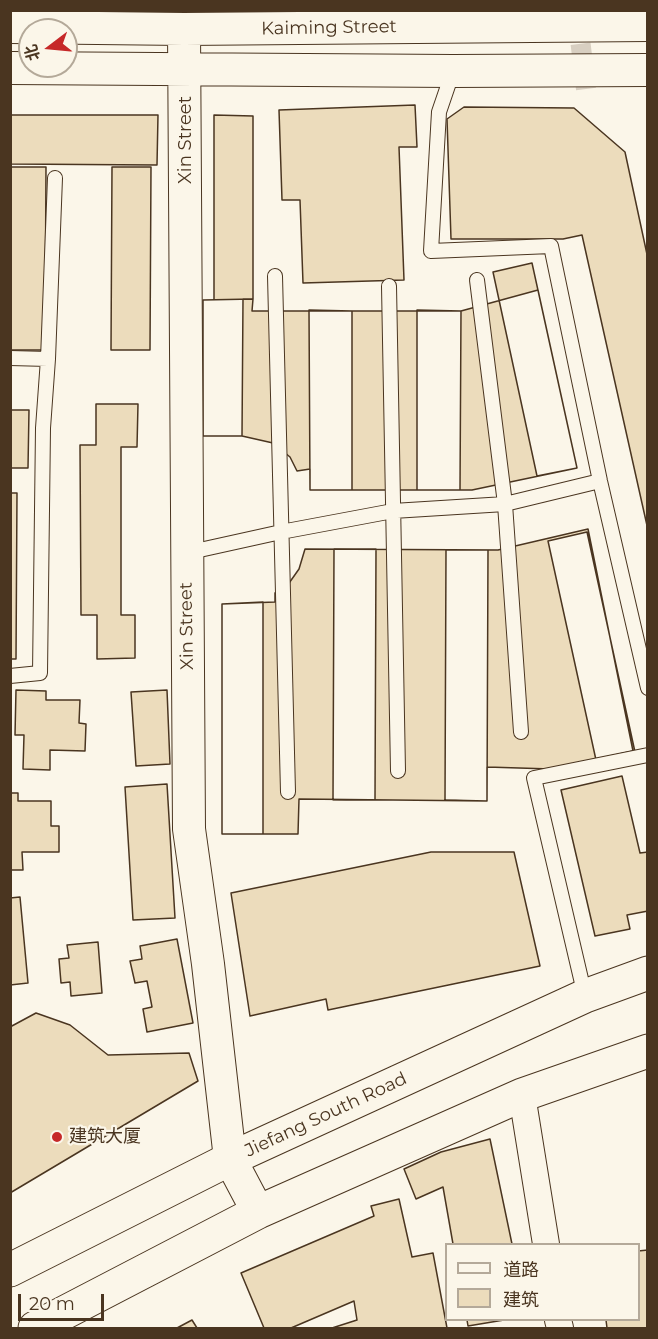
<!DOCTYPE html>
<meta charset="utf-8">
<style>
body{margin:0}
#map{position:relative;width:658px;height:1339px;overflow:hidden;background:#fbf6e9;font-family:Montserrat,"Noto Sans SC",sans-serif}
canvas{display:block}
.frame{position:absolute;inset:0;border:12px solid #4a3520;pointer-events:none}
.legend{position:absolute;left:445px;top:1243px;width:195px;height:78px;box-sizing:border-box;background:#fbf6e9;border:2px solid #b4a999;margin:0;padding:8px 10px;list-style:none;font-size:18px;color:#4a3520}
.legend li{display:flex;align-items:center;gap:12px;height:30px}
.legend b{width:30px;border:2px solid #b4a999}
.north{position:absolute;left:18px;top:18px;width:60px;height:60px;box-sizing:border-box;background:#fbf6e9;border:2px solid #b4a999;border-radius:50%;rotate:254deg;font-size:16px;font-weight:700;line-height:24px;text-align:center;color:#4a3520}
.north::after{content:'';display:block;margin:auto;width:21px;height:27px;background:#c62828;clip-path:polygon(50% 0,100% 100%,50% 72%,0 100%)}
.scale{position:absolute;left:18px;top:1294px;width:86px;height:27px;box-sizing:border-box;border:3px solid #4a3520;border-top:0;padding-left:8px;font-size:18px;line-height:21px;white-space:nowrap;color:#4a3520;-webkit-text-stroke:4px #fbf6e9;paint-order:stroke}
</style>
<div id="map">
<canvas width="658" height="1339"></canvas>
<div class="frame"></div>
<ul class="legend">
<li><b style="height:8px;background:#fbf6e9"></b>道路</li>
<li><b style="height:16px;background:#ecdcbc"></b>建筑</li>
</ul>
<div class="north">北</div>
<div class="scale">20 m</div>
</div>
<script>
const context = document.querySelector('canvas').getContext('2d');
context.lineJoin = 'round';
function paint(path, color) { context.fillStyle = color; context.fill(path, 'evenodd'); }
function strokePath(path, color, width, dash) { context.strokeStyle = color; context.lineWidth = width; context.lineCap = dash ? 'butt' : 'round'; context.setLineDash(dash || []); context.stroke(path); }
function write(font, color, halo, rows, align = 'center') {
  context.font = font + ' Montserrat,"Noto Sans SC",sans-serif'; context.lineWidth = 4.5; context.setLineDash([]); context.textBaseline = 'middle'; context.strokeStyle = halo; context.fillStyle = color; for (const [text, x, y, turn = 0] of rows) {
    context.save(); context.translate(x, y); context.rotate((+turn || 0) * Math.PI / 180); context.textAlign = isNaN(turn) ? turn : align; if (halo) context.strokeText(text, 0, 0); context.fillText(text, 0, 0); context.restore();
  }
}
const building = new Path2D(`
 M 415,105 L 417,147 L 399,147 L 404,280 L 303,283 L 300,200 L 282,200 L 279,110 Z
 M 464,107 L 574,108 L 625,152 L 648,259 L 648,530 L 582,235 L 563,239 L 451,239 L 447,119 Z
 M 10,115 L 158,115 L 157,165 L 10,164 Z
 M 214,115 L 253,116 L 253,299 L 243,299 L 242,436 L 203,436 L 203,300 L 214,300 Z
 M 10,167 L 46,167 L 45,350 L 10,350 Z
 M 112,167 L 151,167 L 150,350 L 111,350 Z
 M 532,263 L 577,468 L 537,476 L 493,272 Z
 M 538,290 L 577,468 L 472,490 L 310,490 L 310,469 L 297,471 L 290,457 L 273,443 L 242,436 L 203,436 L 203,300 L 253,299 L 252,311 L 461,311 Z
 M 309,310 L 352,311 L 352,490 L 310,490 Z
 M 417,310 L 461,311 L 460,490 L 417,490 Z
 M 96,404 L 138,404 L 137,447 L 121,447 L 121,615 L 135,615 L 135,658 L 97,659 L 97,615 L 81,615 L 80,445 L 96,445 Z
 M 10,410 L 29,410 L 28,468 L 10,468 Z
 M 10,493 L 17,493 L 16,659 L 10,659 Z
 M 588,529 L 633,751 L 551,769 L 487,767 L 487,801 L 299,799 L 298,834 L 222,834 L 222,604 L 275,602 L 275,593 L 287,586 L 299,569 L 305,549 L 498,550 Z
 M 587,532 L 635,752 L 596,760 L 548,541 Z
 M 334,549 L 376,549 L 375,800 L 333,800 Z
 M 446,550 L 488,550 L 487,801 L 445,800 Z
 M 263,602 L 263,834 L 222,834 L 222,604 Z
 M 16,690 L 46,691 L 46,700 L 80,700 L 79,723 L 86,724 L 85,751 L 50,750 L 50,770 L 23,769 L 24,735 L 15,735 Z
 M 167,690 L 170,764 L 136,766 L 131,692 Z
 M 622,776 L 640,853 L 648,852 L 648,911 L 627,915 L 630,929 L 595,936 L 561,790 Z
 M 167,784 L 175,918 L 133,920 L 125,787 Z
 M 10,793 L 18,793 L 18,801 L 51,801 L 51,826 L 59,826 L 59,852 L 22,852 L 23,870 L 10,870 Z
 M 431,852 L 514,852 L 540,966 L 328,1010 L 326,999 L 250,1016 L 231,893 Z
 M 20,897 L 28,983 L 10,985 L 10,898 Z
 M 177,939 L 193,1023 L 147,1032 L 143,1009 L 152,1007 L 147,981 L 135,983 L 130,961 L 142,959 L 140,946 Z
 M 98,942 L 102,993 L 71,996 L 70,982 L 61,983 L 59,959 L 69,958 L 67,945 Z
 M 36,1013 L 70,1025 L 108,1055 L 189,1053 L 198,1081 L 10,1193 L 10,1027 Z
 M 490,1139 L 512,1244 L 453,1244 L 443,1187 L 416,1199 L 404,1169 L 441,1152 Z
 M 399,1199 L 412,1257 L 433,1253 L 447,1328 L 332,1328 L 357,1320 L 354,1301 L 291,1328 L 264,1328 L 241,1273 L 374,1216 L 371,1206 Z
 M 648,1250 L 648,1328 L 607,1328 L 606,1320 L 638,1320 L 638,1251 Z
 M 192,1320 L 197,1328 L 177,1328 Z
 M 467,1320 L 504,1320 L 468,1326 Z`);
paint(building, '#ecdcbc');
strokePath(building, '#4a3520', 1.5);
strokePath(new Path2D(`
 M 577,14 L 586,89`), '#d8cfc1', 20, [20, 10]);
const service = new Path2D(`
 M 453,71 L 439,112 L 431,251 L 551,246 L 600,481 L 648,688
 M 275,276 L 288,792
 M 477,280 L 505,504 L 521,732
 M 389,286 L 398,771
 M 10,358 L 48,359
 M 186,553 L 281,532 L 393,511 L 505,504 L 600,481
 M 10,676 L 40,673 L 43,428 L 48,359 L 55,178
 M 585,996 L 534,778 L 648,755`);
const minor = new Path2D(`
 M 522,1095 L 546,1244
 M 558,1320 L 560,1328`);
const tertiary = new Path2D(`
 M 10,27 L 184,29 L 648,25
 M 184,29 L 189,829 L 208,964 L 230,1159 L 258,1212
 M 10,68 L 453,71 L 648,70`);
const primary = new Path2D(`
 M 10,1270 L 230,1159 L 585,996 L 648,973
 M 35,1328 L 258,1212 L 522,1095 L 648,1051`);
strokePath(service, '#4a3520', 16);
strokePath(minor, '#4a3520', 28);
strokePath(tertiary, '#4a3520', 34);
strokePath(primary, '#4a3520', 35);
strokePath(service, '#fbf6e9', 14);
strokePath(minor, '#fbf6e9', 26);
strokePath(tertiary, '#fbf6e9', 32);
strokePath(primary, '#fbf6e9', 33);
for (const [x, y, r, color] of [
 [57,1137,6,"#c62828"]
]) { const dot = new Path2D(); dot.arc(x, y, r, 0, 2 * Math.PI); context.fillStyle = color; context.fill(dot); strokePath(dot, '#fbf6e9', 2); }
write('18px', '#4a3520', '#fbf6e9', [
 ["Kaiming Street",329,28,-1],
 ["Xin Street",186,140,-90],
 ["Xin Street",187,626,-91],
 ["Jiefang South Road",326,1115,-25]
]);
write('18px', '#4a3520', '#fbf6e9', [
 ["建筑大厦",69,1137]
], 'left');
</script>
